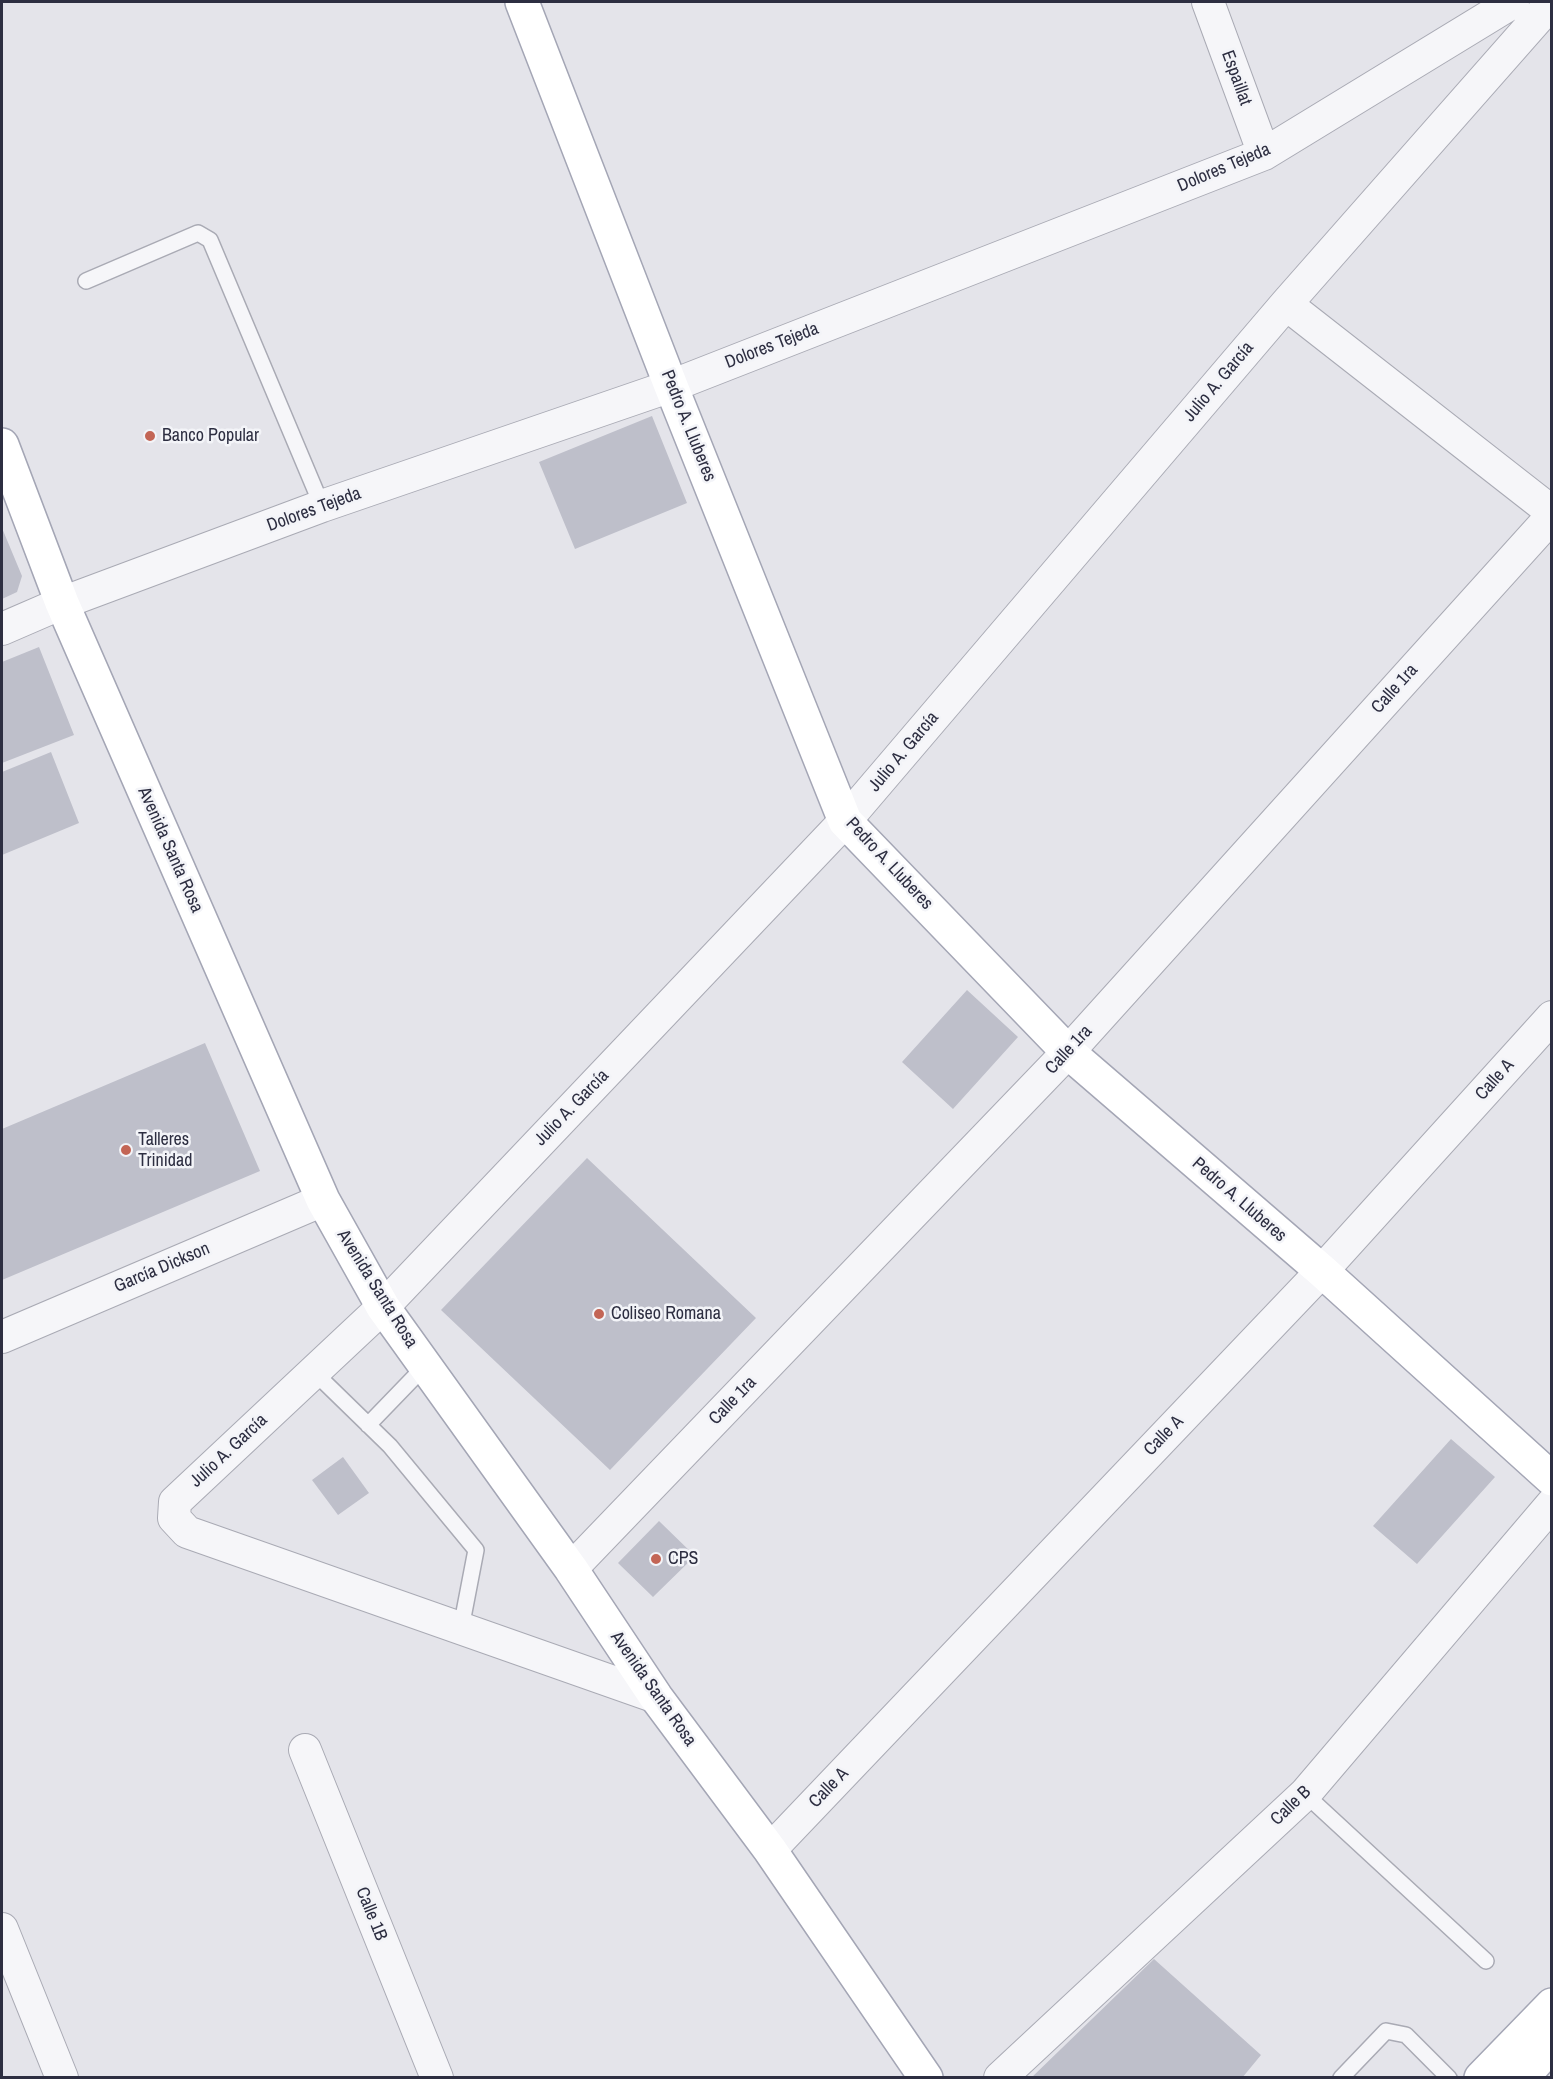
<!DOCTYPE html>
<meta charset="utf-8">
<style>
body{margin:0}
#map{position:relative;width:1553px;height:2079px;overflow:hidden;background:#e4e4ea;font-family:"Archivo Narrow",sans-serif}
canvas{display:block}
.frame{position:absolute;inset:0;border:3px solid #2d2e41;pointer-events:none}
</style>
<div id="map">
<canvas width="1553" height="2079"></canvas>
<div class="frame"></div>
</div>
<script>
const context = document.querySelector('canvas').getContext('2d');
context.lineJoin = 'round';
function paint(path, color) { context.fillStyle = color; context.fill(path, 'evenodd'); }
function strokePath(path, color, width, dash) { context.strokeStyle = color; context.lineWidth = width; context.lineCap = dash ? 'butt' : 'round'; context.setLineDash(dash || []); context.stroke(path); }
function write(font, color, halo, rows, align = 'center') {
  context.font = font + ' "Archivo Narrow",sans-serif'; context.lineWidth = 5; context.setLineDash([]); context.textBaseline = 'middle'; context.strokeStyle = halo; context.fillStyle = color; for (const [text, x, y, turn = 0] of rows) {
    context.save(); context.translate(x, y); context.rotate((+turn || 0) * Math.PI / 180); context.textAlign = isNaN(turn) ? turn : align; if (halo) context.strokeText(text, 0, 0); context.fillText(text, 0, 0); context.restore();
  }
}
paint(new Path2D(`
 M 652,416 L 687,503 L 575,549 L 539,462 Z
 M 2,528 L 22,576 L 17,592 L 2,599 Z
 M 39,647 L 74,735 L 2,763 L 2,662 Z
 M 51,752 L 79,823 L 2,855 L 2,772 Z
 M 967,990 L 1018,1037 L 953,1109 L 902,1062 Z
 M 205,1043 L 260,1171 L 2,1280 L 2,1129 Z
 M 587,1158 L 756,1318 L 610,1470 L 441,1310 Z
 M 1451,1439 L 1495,1477 L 1417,1564 L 1373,1526 Z
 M 343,1457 L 369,1493 L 338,1515 L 312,1480 Z
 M 659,1521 L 695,1556 L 653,1597 L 618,1563 Z
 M 1154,1959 L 1261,2055 L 1242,2078 L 1031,2078 Z`), '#bebfca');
const service = new Path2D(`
 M 86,281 L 198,233 L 210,240 L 322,506
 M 314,1372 L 390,1446 L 476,1550 L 461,1628
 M 368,1425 L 425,1366
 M 1305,1794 L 1486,1961
 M 1341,2078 L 1386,2031 L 1406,2035 L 1449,2078`);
const minor = new Path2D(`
 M 1208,2 L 1264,154
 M 1286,304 L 1552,512
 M 2,629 L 62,603 L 322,506 L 671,386 L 1264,154 L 1513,2
 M 2,1337 L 323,1200
 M 571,1569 L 1068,1052 L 1552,516
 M 656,1697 L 187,1532 L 174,1518 L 175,1502 L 383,1307 L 845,821 L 1286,304 L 1552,2
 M 305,1750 L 437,2078
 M 770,1850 L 1322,1271 L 1552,1017
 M 2,1929 L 62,2078
 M 1000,2078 L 1305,1794 L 1552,1504`);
const primary = new Path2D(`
 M 522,2 L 671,386 L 845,821 L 1068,1052 L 1322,1271 L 1552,1479
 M 2,445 L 62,603 L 323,1200 L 383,1307 L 571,1569 L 656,1697 L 770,1850 L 926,2078
 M 1481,2078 L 1552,2005
 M 1522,2078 L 1552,2044`);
strokePath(service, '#a9aab4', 18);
strokePath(minor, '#a9aab4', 34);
strokePath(primary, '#a4a6b5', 36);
strokePath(service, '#f6f6f9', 15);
strokePath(minor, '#f6f6f9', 32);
strokePath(primary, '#fff', 33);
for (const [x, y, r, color] of [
 [150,436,6,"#c36555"],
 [126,1150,6,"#c36555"],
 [599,1314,6,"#c36555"],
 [656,1559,6,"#c36555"]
]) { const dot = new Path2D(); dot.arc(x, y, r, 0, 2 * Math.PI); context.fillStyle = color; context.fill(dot); strokePath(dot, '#f3f4f8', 2); }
write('18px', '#2d2e41', '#f3f4f8', [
 ["Espaillat",1236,78,70],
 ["Dolores Tejeda",1224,168,-23],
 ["Dolores Tejeda",772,346,-21],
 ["Julio A. García",1219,382,-50],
 ["Pedro A. Lluberes",688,426,68],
 ["Dolores Tejeda",314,510,-20],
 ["Calle 1ra",1395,689,-48],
 ["Julio A. García",904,752,-50],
 ["Avenida Santa Rosa",170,850,66],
 ["Pedro A. Lluberes",889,864,47],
 ["Calle 1ra",1069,1050,-47],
 ["Calle A",1495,1080,-48],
 ["Julio A. García",572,1108,-46],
 ["Pedro A. Lluberes",1239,1200,41],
 ["García Dickson",162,1268,-23],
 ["Avenida Santa Rosa",377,1289,58],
 ["Calle 1ra",733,1401,-46],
 ["Calle A",1164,1436,-46],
 ["Julio A. García",229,1451,-43],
 ["Avenida Santa Rosa",653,1689,55],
 ["Calle A",829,1788,-46],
 ["Calle B",1291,1806,-44],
 ["Calle 1B",371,1914,68]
]);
write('18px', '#2d2e41', '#f3f4f8', [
 ["Banco Popular",162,436],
 ["Talleres",138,1140],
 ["Trinidad",138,1161],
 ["Coliseo Romana",611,1314],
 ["CPS",668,1559]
], 'left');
</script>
